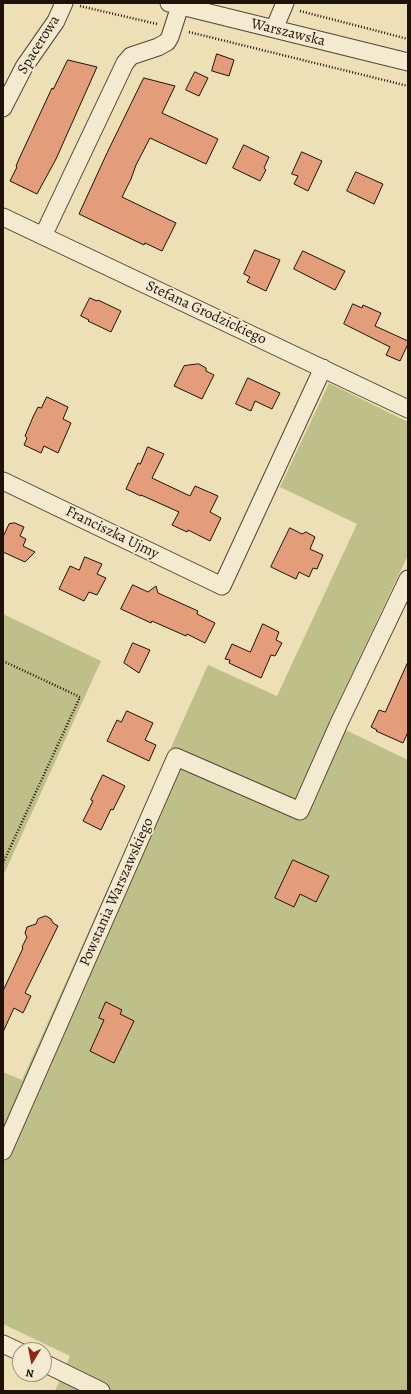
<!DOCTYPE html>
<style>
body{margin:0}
#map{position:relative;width:411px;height:1394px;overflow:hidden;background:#eddfb6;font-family:Alegreya,serif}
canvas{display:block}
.frame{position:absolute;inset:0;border:4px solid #1f1309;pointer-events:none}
.north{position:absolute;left:12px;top:1342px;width:40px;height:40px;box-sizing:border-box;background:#f3ead0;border:1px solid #9e9480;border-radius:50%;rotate:190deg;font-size:11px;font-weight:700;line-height:16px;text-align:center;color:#1f1309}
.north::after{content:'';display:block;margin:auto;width:14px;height:18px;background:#8f2418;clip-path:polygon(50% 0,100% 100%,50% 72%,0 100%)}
</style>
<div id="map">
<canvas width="411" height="1394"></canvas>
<div class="frame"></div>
<div class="north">N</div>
</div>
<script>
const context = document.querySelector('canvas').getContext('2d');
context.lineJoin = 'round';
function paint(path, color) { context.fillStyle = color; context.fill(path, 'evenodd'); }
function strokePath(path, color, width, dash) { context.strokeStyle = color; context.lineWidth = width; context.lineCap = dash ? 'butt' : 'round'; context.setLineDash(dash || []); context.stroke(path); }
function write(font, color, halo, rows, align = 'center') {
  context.font = font + ' Alegreya,serif'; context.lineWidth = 3.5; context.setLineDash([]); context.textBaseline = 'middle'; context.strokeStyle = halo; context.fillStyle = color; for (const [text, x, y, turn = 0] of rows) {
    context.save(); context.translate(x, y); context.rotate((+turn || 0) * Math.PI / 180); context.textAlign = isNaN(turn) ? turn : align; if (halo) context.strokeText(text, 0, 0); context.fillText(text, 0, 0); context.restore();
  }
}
paint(new Path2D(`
 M 329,383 L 408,422 L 408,555 L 329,722 L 408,760 L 408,1391 L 55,1391 L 70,1356 L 3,1324 L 3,1072 L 22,1080 L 208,665 L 277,696 L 357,524 L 280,487 Z
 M 3,614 L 101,661 L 3,876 Z`), '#bfc089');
const building = new Path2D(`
 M 217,54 L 234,60 L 229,76 L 212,71 Z
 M 68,60 L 97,67 L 56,159 L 37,194 L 10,181 L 17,167 L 16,166 L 19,159 L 52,88 L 53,89 Z
 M 195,72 L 208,78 L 199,96 L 186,90 Z
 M 144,78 L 175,86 L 162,113 L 218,139 L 206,164 L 150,138 L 136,165 L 131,179 L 122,197 L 176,223 L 162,251 L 145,243 L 144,245 L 79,214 L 107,153 Z
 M 244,145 L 269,157 L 264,168 L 266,170 L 260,181 L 233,168 Z
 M 302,152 L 322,161 L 308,191 L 294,184 L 298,176 L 292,174 Z
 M 356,172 L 383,184 L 374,204 L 347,191 Z
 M 255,250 L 280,260 L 266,291 L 247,282 L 250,277 L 244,274 Z
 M 303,251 L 345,271 L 335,290 L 294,269 Z
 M 90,298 L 97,301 L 98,300 L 121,311 L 111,332 L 88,321 L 89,320 L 81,316 Z
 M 353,304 L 362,308 L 363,305 L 381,313 L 375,326 L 408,341 L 408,344 L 400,361 L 386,355 L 390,347 L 344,324 Z
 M 199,364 L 206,368 L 206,371 L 214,375 L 202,399 L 174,386 L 184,366 Z
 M 248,378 L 280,393 L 272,409 L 255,401 L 251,411 L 236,404 Z
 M 47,397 L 68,407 L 63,419 L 71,423 L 58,453 L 44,446 L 41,453 L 24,445 L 27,438 L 25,436 L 33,417 L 38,407 L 41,408 Z
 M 148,447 L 164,454 L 152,478 L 190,496 L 195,486 L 218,496 L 210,512 L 221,518 L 210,541 L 188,530 L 187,532 L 172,525 L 179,512 L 141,495 L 141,496 L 126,489 L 138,463 L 140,464 Z
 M 15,523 L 24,527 L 20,536 L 26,539 L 23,546 L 35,552 L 25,562 L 3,552 L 3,537 L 9,524 Z
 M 290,528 L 302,534 L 306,532 L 315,537 L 310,549 L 323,555 L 317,569 L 313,568 L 309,577 L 299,572 L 296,579 L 271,567 Z
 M 85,557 L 102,564 L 97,574 L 106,578 L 97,595 L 89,592 L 84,601 L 59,589 L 70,566 L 79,570 Z
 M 133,585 L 148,592 L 156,586 L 158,593 L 198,611 L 197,614 L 215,623 L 205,643 L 187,634 L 186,636 L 152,621 L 151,623 L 121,609 Z
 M 263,624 L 279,632 L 276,640 L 282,643 L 275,656 L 271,655 L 261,678 L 229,663 L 230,660 L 225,659 L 232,644 L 250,652 Z
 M 133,643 L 150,650 L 139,673 L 124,663 Z
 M 408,662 L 408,732 L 403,743 L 376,731 L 377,730 L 371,727 L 379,710 L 385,712 Z
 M 127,711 L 153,723 L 145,740 L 156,745 L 149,761 L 107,741 L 117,720 L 121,722 Z
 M 103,775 L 125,786 L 113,810 L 111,809 L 101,830 L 83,821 L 93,801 L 91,800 Z
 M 293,860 L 329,876 L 316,902 L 300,894 L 294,907 L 275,898 Z
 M 46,916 L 51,919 L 53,923 L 58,926 L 25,993 L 31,996 L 23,1013 L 14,1008 L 3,1032 L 3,991 L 23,948 L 22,947 L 27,937 L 25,933 L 27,927 L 36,924 L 38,919 Z
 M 106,1002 L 122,1010 L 120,1014 L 134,1021 L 114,1063 L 90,1051 L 104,1020 L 99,1018 Z`);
paint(building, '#e39d7a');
strokePath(building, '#1f1309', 1);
const minor = new Path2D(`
 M 169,3 L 408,62
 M 274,29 L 285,3
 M 3,108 L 24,67 L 56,21 L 64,3
 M 3,217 L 408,409
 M 43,236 L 125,63 L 131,56 L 158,47 L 167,42 L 170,37 L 180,6
 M 3,481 L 222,586 L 323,368
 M 3,1151 L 176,757 L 300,811 L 339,723 L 408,579
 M 3,1344 L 20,1352
 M 44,1363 L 101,1391`);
strokePath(minor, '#524634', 19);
strokePath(new Path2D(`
 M 80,6 L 157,24
 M 300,11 L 408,39
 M 189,32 L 408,86
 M 3,661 L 80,697 L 3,863`), '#1f1309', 2.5, [1, 2]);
strokePath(minor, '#f3ead0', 17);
write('15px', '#1f1309', '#f3ead0', [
 ["Warszawska",288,33,14],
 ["Spacerowa",39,45,-58],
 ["Stefana Grodzickiego",206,313,25],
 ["Franciszka Ujmy",112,533,26],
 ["Powstania Warszawskiego",117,892,-66]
]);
</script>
